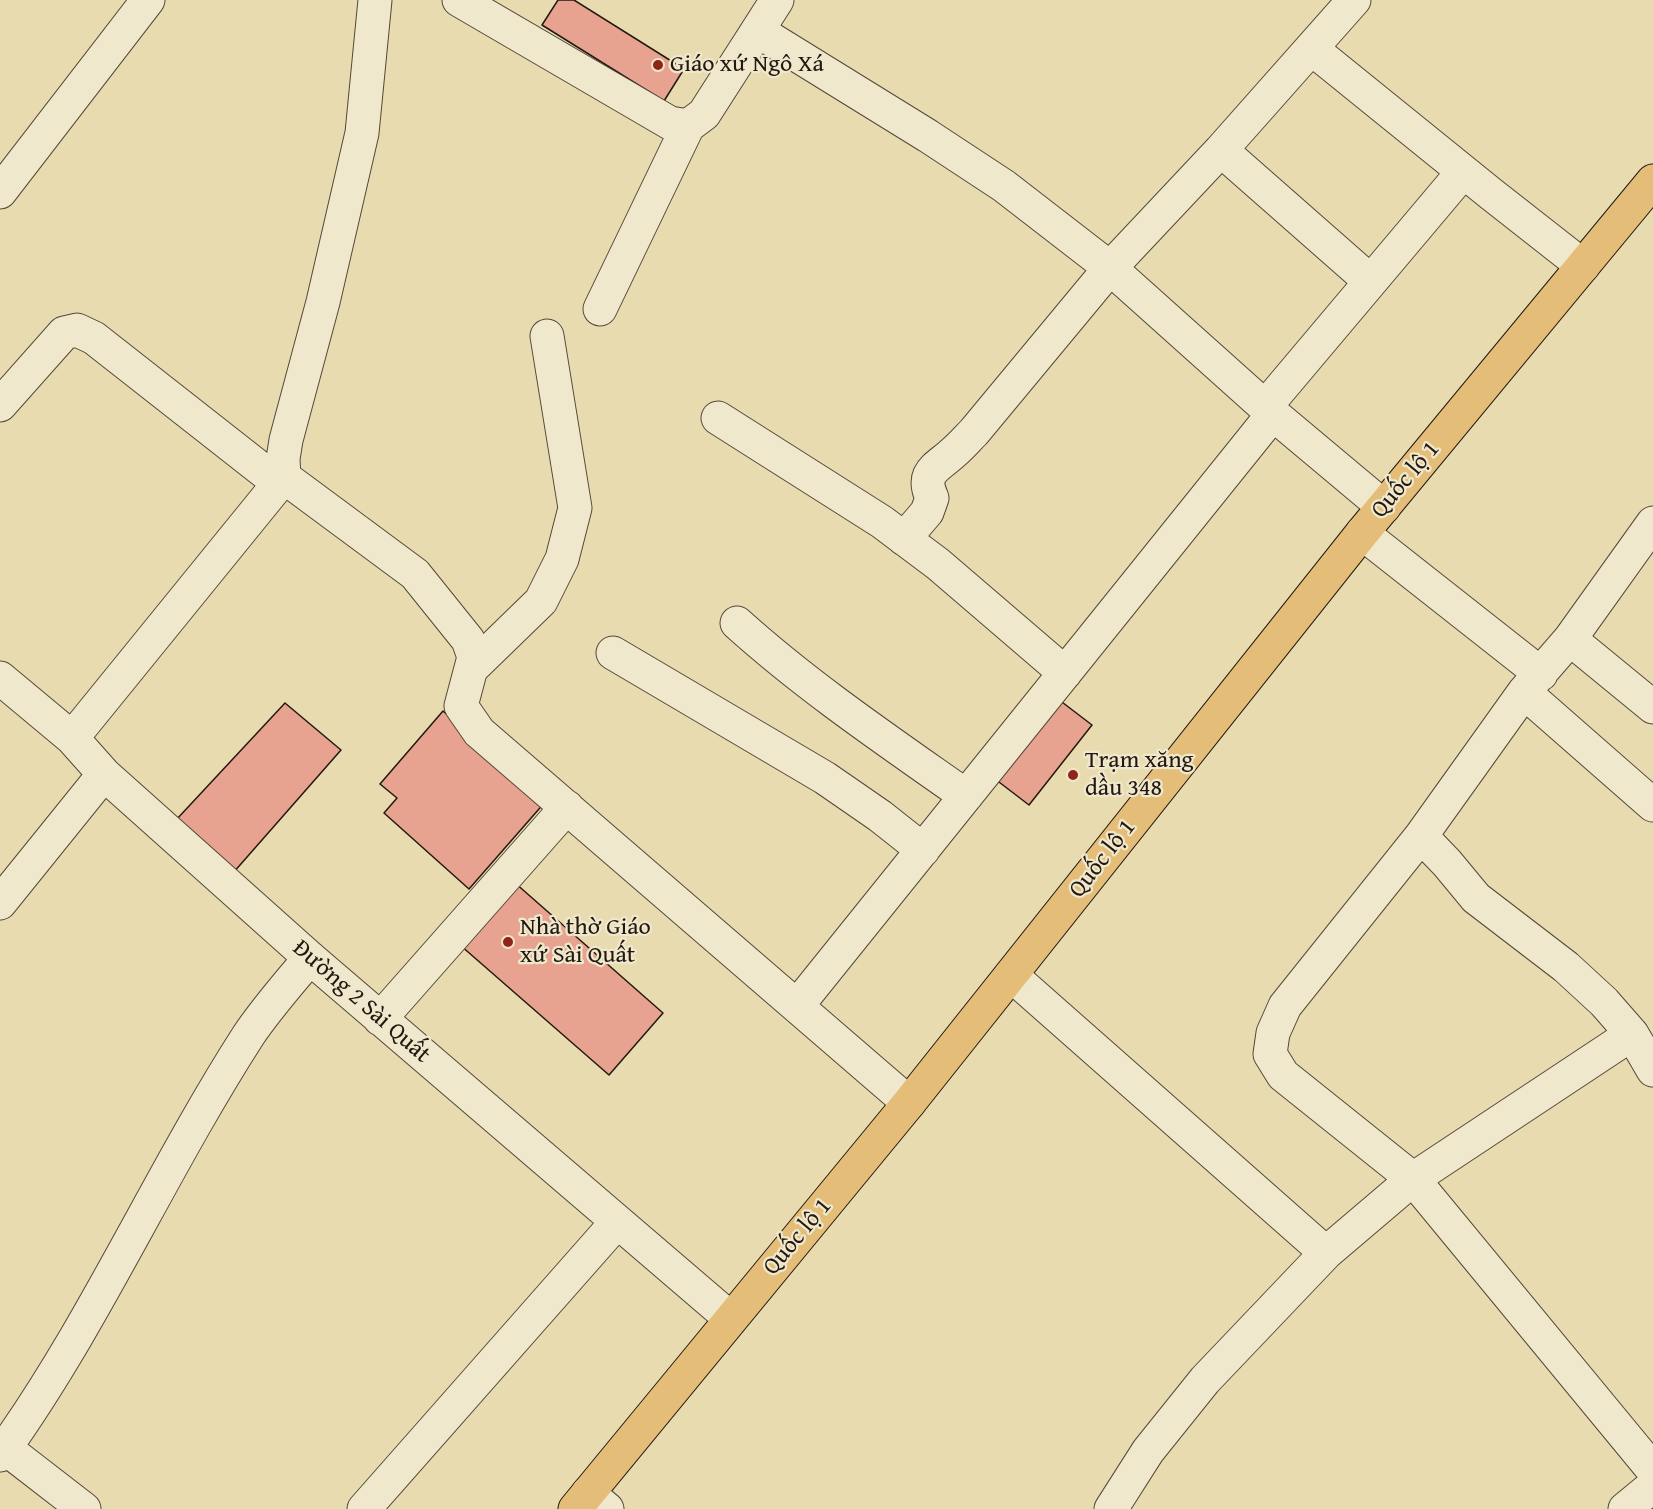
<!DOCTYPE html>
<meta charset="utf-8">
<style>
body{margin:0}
canvas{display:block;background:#e8dbb0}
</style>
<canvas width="1653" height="1509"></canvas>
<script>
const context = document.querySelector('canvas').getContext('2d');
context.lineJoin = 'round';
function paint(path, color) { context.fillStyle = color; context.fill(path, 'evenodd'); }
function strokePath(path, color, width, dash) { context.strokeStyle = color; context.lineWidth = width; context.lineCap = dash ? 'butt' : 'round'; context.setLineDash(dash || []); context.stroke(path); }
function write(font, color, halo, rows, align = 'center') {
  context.font = font + ' "Gentium Book Plus",serif'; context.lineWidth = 4.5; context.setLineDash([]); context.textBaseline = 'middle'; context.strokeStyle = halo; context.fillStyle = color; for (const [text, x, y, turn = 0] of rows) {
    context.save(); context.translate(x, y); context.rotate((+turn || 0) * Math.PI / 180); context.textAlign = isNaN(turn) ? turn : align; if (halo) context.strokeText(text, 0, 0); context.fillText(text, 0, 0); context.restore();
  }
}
const building = new Path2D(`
 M 558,0 L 574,0 L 684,69 L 664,101 L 542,25 Z
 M 1058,699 L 1092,725 L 1029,805 L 995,779 Z
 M 285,703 L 341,750 L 233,873 L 176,820 Z
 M 443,711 L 546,801 L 469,889 L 384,813 L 397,798 L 380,784 Z
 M 514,882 L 663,1013 L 609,1075 L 460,945 Z`);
paint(building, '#e7a390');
strokePath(building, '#231811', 1.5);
const minor = new Path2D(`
 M 459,0 L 670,123 L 688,126 L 704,114 L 777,0
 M 758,31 L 928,136 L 1004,186 L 1110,268 L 1273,414 L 1384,507
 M 1312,49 L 1490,193 L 1583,266
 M 1221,150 L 1370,281
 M 0,192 L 148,0
 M 600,309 L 688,126
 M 0,405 L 64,333 L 77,330 L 94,338 L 280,484
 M 1265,407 L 1463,172
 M 718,418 L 882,522 L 938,564 L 1065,673
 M 284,477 L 415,574 L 468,640 L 474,657 L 461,706 L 479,732 L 909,1103
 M 1653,523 L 1570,639 L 1524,692 L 1421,836 L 1285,1006 L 1273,1033 L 1270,1054 L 1283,1075 L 1413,1179 L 1653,1470
 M 1362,533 L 1541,674
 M 904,539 L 927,512 L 932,498 C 920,472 937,468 954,452 C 961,446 967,439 974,432 L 1110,268 L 1221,150 L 1354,0
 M 737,623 C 808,687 888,741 966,796
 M 1570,639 L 1653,707
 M 613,653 L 825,778 L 880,816 L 923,850
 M 471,669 L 541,601 L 562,559 L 575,508 L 547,336
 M 0,678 L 72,738 L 104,774 L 310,958 L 730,1318
 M 1524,692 L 1653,805
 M 72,738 L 284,477 L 283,459 L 286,440 L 323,302 L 362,133 L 375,0
 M 1421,836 L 1447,863 L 1476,898 L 1566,967 L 1604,1002 L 1632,1034 L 1653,1070
 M 0,903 L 104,774
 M 1011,975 L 1326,1253
 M 797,1006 L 1273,414
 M 380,1019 L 567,807
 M 0,1444 L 84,1509
 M 0,1455 C 95,1323 160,1173 248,1036 C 266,1009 289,983 310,958
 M 588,1493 L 607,1509
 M 364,1509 L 617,1222
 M 1111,1509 L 1148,1451 L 1205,1380 L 1326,1253 L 1413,1179 L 1632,1034
 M 1625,1509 L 1653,1486`);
const highway = new Path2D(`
 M 575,1509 L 909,1103 L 1362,533 L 1653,181`);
strokePath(minor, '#544939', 35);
strokePath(highway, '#231811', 35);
strokePath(minor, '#f0e8cc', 33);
strokePath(highway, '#e4be78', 33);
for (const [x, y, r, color] of [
 [658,65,6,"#8f2418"],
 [1073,775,6,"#8f2418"],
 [508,942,6,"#8f2418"]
]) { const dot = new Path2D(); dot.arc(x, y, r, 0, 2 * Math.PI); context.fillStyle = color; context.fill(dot); strokePath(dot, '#f0e8cc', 2); }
write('24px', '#231811', '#f0e8cc', [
 ["Giáo xứ Ngô Xá",670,65],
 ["Trạm xăng",1085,761],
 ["dầu 348",1085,789],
 ["Nhà thờ Giáo",520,928],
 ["xứ Sài Quất",520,956]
], 'left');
write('24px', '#231811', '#f0e8cc', [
 ["Quốc lộ 1",1406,480,-50],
 ["Quốc lộ 1",1103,859,-52],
 ["Đường 2 Sài Quất",361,1002,41],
 ["Quốc lộ 1",798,1237,-50]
]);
</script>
